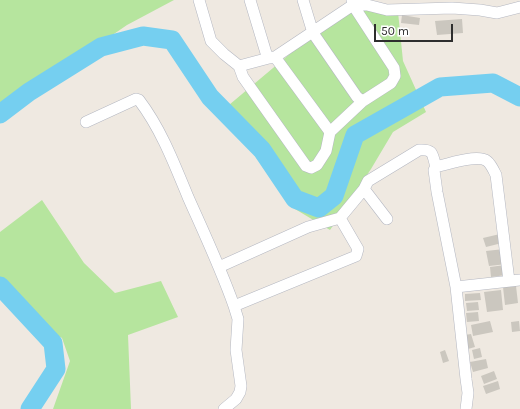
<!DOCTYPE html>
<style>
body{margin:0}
#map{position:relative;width:520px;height:409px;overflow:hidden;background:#efe9e1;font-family:Karla,sans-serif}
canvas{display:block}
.scale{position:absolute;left:374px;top:24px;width:79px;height:18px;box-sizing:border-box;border:2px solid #2e2e2e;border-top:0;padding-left:5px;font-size:12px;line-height:14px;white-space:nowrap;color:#2e2e2e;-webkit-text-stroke:3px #fff;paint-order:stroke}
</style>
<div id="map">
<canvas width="520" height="409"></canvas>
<div class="scale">50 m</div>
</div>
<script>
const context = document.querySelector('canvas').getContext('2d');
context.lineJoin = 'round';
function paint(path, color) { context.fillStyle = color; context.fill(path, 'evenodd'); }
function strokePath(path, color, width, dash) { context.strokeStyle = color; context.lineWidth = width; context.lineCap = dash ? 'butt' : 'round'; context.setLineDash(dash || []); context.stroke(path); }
paint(new Path2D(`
 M 0,0 L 174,0 L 127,25 L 0,112 Z
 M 354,0 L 398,12 L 403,61 L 426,112 L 393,132 L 371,169 L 330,230 L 290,206 L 223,110 Z
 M 42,200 L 84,263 L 115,293 L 161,281 L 178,317 L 128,335 L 131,409 L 53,409 L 70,361 L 62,338 L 32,322 L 0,287 L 0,232 Z`), '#b6e59e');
strokePath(new Path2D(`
 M 0,114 L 29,92 L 101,47 L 143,36 L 172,40 L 210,97 L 262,150 L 295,199 L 319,208 L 334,196 L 355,135 L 440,87 L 493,83 L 520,97
 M 0,286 L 53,343 L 56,369 L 30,409`), '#75cff0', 19);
paint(new Path2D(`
 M 402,15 L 420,18 L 419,25 L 401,23 Z
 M 462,19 L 463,33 L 437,35 L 435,21 Z
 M 500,234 L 502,243 L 486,247 L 483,238 Z
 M 504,249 L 507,264 L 489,266 L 486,251 Z
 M 505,265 L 506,275 L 491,277 L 490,267 Z
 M 516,286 L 518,303 L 505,305 L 503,287 Z
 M 501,290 L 503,310 L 487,312 L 484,292 Z
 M 480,293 L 481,300 L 465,301 L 465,294 Z
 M 478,302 L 479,310 L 467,311 L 466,303 Z
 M 478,312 L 479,321 L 467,322 L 466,313 Z
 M 490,321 L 493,332 L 473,336 L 471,325 Z
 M 519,321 L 520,331 L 512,332 L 511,322 Z
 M 471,334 L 475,347 L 468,349 L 465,335 Z
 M 480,348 L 482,357 L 474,359 L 472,350 Z
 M 445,350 L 449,361 L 443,363 L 440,352 Z
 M 486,359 L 488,368 L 473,372 L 470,362 Z
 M 494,371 L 497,379 L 484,384 L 481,376 Z
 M 498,381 L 500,389 L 486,394 L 483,386 Z`), '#cbc7bf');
const minor = new Path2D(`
 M 199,0 L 211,41 L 224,54 L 239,66 L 269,58
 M 250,0 L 266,53 L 269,58 L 275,57 L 353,5 L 367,5 L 387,10 L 452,8 L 480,10 L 497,13 L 520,7
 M 303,0 L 313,33 L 357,97 L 363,101 L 391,83 L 395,76 L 394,68 L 353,5 L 352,0
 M 275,57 L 330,132
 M 239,66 L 243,77 L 306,166 L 311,168 L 317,165 L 326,151 L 330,132 L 363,101
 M 86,122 L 136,99 L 139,100 C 161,129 174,163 188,197 C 204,233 221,269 234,306
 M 387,219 L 364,189 L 368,181 L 419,150 C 434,149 432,154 436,167
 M 219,267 L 308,227 L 340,218 L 364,189
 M 456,287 L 520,280
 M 224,409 L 236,399 L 240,392 L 241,386 L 236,350 L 238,319 L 234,306 L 356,256 L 358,249 L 340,218
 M 466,409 L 468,393 L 466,379 L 456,287 L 437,192 L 434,170 L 436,167 C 447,164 478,154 487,161 C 491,164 494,171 496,175 L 509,281`);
strokePath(minor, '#b4b7c1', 12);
strokePath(minor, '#fff', 11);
</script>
